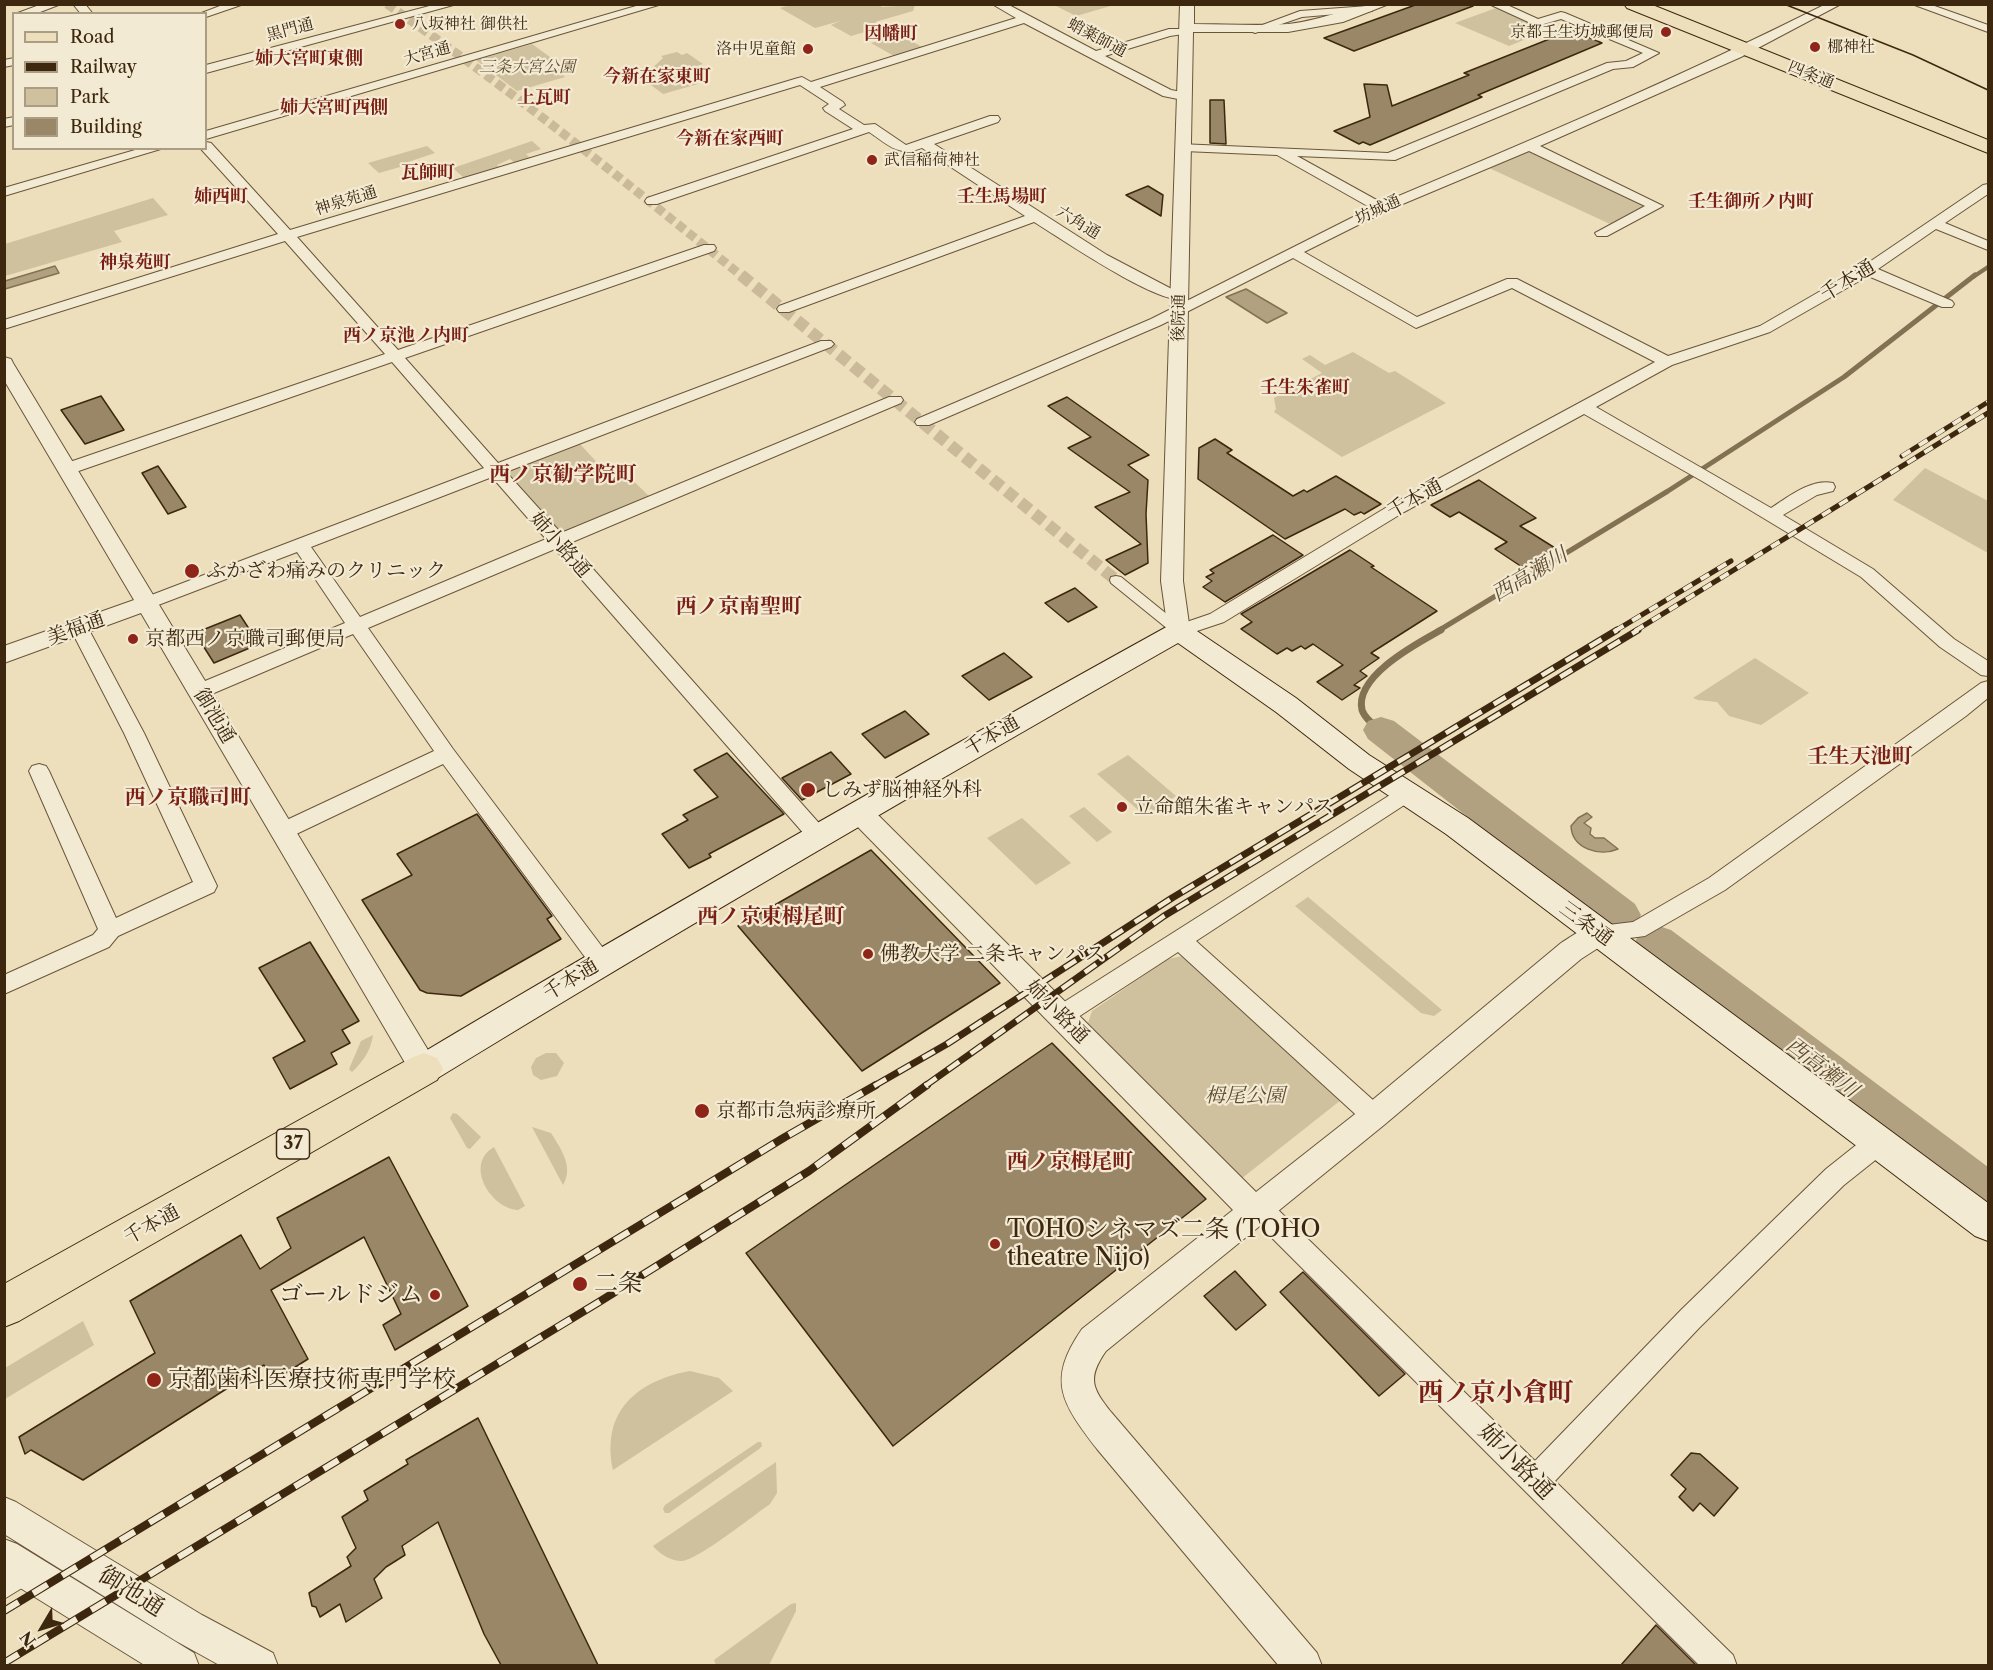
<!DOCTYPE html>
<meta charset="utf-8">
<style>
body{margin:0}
#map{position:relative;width:1993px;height:1670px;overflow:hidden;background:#eddfbb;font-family:"Libre Caslon Text",serif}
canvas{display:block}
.frame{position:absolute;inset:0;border:6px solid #3d280f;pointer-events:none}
.legend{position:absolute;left:12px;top:12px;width:195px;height:138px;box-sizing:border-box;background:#f3ead3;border:2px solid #aa9c85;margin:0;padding:8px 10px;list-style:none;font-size:18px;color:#3d280f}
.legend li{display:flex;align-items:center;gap:12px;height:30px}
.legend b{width:30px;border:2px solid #aa9c85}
.north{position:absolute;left:12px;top:1598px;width:60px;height:60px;-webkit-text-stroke:4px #f3ead3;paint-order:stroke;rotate:232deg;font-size:16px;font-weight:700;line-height:24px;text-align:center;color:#3d280f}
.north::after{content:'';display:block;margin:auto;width:21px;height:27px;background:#3d280f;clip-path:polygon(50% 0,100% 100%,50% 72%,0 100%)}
</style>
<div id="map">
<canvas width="1993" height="1670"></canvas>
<div class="frame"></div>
<ul class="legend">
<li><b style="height:8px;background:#eddfbb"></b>Road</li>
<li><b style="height:8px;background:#3d280f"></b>Railway</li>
<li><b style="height:16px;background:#cfc09e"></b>Park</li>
<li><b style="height:16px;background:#998768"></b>Building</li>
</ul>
<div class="north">N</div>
</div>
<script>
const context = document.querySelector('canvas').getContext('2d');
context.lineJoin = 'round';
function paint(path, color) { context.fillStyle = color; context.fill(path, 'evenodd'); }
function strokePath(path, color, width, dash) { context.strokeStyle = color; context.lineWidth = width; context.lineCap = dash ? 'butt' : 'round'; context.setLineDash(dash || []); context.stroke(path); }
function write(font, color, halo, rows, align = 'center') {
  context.font = font + ' "Libre Caslon Text","Noto Serif JP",serif'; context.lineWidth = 4.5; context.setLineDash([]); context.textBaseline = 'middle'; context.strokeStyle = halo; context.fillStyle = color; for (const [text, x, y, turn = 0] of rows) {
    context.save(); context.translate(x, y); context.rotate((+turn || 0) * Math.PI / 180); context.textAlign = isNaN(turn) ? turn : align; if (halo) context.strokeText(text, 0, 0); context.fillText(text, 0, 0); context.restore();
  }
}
paint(new Path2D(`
 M 790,5 L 878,4 L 882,7 L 915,5 L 913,11 L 875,22 L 882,27 L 851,36 L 831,25 L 840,21 L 815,28 L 780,8 Z
 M 1054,5 L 1114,5 L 1076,16 Z
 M 1496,8 L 1548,30 L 1509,46 L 1455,23 Z
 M 899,34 L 922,47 L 894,56 L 871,43 Z
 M 532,44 L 568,70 L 559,72 L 565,77 L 517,91 L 476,60 Z
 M 677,52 L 682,55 L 687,53 L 703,64 L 681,71 L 698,84 L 663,94 L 647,82 L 645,76 L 649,74 L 648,72 L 663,58 L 661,56 Z
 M 532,141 L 541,149 L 526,154 L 530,158 L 515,163 L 510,159 L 497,165 L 499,167 L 464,178 L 453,168 Z
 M 427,146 L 435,153 L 405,163 L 407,165 L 379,173 L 368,163 Z
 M 1524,151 L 1534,153 L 1645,204 L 1645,208 L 1610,224 L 1487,167 Z
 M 153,198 L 168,215 L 114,231 L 122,242 L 5,276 L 5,244 Z
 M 1353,352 L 1389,373 L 1395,371 L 1446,403 L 1342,457 L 1274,412 L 1276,409 L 1274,398 L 1322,373 L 1302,359 L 1310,355 L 1325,365 Z
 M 579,443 L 604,470 L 617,465 L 651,498 L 569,533 L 559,532 L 507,475 L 511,469 Z
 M 1925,468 L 1988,501 L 1988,553 L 1893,500 Z
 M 1755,658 L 1809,693 L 1761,725 L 1729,716 L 1717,702 L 1698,700 L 1693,698 Z
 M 1128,755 L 1176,796 L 1145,816 L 1097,774 Z
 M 1084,807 L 1112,832 L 1097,842 L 1069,816 Z
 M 1022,818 L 1071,863 L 1036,885 L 987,838 Z
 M 1308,897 L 1442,1010 L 1434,1016 L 1421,1013 L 1295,906 Z
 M 1183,956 L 1341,1100 L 1241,1179 L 1088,1023 L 1092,1011 L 1168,959 Z
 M 373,1035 C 371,1050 363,1062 352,1072 L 349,1069 L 361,1041 Z
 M 546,1053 L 556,1053 L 564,1063 L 557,1076 L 541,1080 L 533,1075 L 531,1067 L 536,1058 Z
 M 453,1113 L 457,1114 L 481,1137 L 470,1149 L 467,1148 L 450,1118 Z
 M 532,1127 L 551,1133 C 561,1149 574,1167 563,1185 Z
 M 494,1147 L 525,1206 L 518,1210 C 490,1208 464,1164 494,1147 Z
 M 83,1321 L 94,1345 L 5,1399 L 5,1368 Z
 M 690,1371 L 719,1378 L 733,1391 L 613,1470 C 601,1412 636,1381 690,1371 Z
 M 758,1442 L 761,1442 L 762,1446 L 759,1449 L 669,1513 L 665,1513 L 663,1509 L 665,1505 Z
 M 776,1462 L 777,1493 L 770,1504 C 754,1515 698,1560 682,1561 C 670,1561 660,1554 653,1546 Z
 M 796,1603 L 796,1611 L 769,1665 L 716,1665 L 714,1660 L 791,1604 Z`), '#cfc09e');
const water = new Path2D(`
 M 55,266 L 59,273 L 5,289 L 5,281 Z
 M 1246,289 L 1287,313 L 1267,323 L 1226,297 Z
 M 1587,813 L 1592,817 L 1584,823 L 1591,828 L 1590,834 L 1595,838 L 1604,838 L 1618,849 C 1600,857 1572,849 1571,826 L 1578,818 Z`);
paint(water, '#b1a181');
strokePath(water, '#837153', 1.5);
strokePath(new Path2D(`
 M 1973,277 L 1988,267`), '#837153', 4);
strokePath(new Path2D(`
 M 1438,631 L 1668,491 L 1844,377 L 1975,275`), '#837153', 5);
strokePath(new Path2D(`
 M 1381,730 C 1374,725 1365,719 1362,710 C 1354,676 1418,643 1441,630`), '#837153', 7);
paint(new Path2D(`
 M 1381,717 L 1394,721 L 1635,904 L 1641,915 L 1635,926 L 1621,931 L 1607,926 L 1368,739 L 1363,730 L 1368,721 Z
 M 1656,925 L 1671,930 L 1988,1167 L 1988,1215 L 1971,1209 L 1641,954 L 1635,942 L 1641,930 Z`), '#b1a181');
const building = new Path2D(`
 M 1418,4 L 1473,4 L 1473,6 L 1354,51 L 1324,38 Z
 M 1572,30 L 1602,43 L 1478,95 L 1482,97 L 1370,145 L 1363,142 L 1359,144 L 1334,131 L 1370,117 L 1364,84 L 1387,85 L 1392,106 L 1469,75 L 1464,73 Z
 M 1210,100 L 1224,100 L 1226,144 L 1210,143 Z
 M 1148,186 L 1163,195 L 1161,216 L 1126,195 Z
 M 101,396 L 124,430 L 85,444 L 61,410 Z
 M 1067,397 L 1149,455 L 1128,465 L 1148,480 L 1146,514 L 1148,563 L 1125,575 L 1106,560 L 1141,544 L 1095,507 L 1130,492 L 1068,448 L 1091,437 L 1048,406 Z
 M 1215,439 L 1232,450 L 1227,453 L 1293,496 L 1304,490 L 1307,492 L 1336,476 L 1381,504 L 1364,514 L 1361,512 L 1354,515 L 1345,509 L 1285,539 L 1198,479 L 1199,448 Z
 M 158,466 L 186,507 L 168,514 L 142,473 Z
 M 1479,480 L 1536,518 L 1520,526 L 1555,548 L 1522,567 L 1495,549 L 1507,542 L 1459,512 L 1450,517 L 1431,505 Z
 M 1273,535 L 1303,555 L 1225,602 L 1203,587 L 1212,581 L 1206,577 L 1214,573 L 1210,570 Z
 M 1350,550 L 1374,566 L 1371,567 L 1437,611 L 1371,653 L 1379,658 L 1360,671 L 1367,676 L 1354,685 L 1360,688 L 1342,700 L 1317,682 L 1343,665 L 1313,644 L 1305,649 L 1301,646 L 1292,651 L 1287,648 L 1277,654 L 1241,629 L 1252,622 L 1241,614 Z
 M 1075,588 L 1097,607 L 1068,622 L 1045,603 Z
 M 240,615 L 259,644 L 214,663 L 195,633 Z
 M 1004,653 L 1032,677 L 989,700 L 962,676 Z
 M 905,711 L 929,734 L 885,758 L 862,734 Z
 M 831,752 L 851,774 L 802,800 L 782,778 Z
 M 727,753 L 784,814 L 709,854 L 711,857 L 689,868 L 662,834 L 688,820 L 683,815 L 718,797 L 694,770 Z
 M 477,814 L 552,916 L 547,919 L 561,939 L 461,996 L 427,993 L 420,990 L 362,900 L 412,875 L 397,854 Z
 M 871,850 L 1000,983 L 862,1071 L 738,926 Z
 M 310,942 L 359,1021 L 342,1030 L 350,1043 L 331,1053 L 337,1064 L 290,1089 L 273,1058 L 305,1041 L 259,968 Z
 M 1052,1043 L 1206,1199 L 893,1446 L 746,1253 Z
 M 389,1157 L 468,1306 L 395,1350 L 383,1325 L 401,1314 L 364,1237 L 271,1290 L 308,1359 L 273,1381 L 264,1365 L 83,1480 L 31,1450 L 25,1454 L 19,1437 L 155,1353 L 130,1301 L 241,1235 L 260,1269 L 291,1248 L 277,1218 Z
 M 1235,1271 L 1266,1305 L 1236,1330 L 1204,1296 Z
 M 1303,1272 L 1405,1374 L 1379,1396 L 1280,1292 Z
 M 478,1418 L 598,1665 L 501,1665 L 484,1634 L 438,1522 L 402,1546 L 405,1555 L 386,1567 L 374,1579 L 382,1598 L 346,1622 L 340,1604 L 320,1617 L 316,1607 L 312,1606 L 309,1593 L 351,1566 L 347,1557 L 356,1548 L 342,1517 L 368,1500 L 364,1491 L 408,1464 L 406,1460 Z
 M 1691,1453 L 1700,1454 L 1738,1488 L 1714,1516 L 1700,1503 L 1693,1511 L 1679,1497 L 1686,1489 L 1671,1475 Z
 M 1656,1625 L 1696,1665 L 1621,1665 Z`);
paint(building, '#998768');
strokePath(building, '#3d280f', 1.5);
strokePath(new Path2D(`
 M 387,4 C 510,89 626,182 743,277`), '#caba99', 9, [9, 4.5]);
strokePath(new Path2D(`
 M 741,275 L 1116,580`), '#caba99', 12, [12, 6]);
const pedestrian = new Path2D(`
 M 1116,576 L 1121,577 L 1184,628 L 1186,631 L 1184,634 L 1174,634 L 1111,583 L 1110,580 L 1111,577 Z`);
const minor = new Path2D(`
 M 42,4 L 61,4 L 35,14 L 15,14 Z
 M 73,4 L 85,4 L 93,14 L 81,14 Z
 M 225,4 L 244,4 L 206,17 L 206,14 L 199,14 Z
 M 437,4 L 457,4 L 206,73 L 206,65 Z
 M 643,4 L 662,4 L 206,139 L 206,131 Z
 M 992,4 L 1007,4 L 1096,51 L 1169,29 L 1190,29 L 1190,33 L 1170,36 L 1105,56 L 1171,90 L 1187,93 L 1189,96 L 1183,100 L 1163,96 L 1024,23 L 820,87 L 843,102 L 845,105 L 839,109 L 864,125 L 875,124 L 906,145 L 990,116 L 998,116 L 1000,119 L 998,122 L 934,144 L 1107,255 L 1185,296 L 1183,299 C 1158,305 1060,238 1034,222 L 789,312 L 779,312 L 777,309 L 779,306 L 1025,216 L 922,148 C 897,157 889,145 869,132 L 657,204 L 647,204 L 645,201 L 647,198 L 853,129 L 825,111 L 823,108 L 829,104 L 800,85 L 297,237 L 398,350 L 704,245 L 714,245 L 716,248 L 714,251 L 405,358 L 498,463 L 821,341 L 831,341 L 834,344 L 831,347 L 506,472 L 561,533 L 889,397 L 901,397 L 903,400 L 901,403 L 570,543 L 826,831 L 830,837 L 826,843 L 819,845 L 812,843 L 555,549 L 368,628 L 453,749 L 609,956 L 612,962 L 609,968 L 601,971 L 593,968 L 443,764 L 290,837 L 283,839 L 276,837 L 273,831 L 276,825 L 434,751 L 353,634 L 207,696 L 200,698 L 193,696 L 190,691 L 193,686 L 345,623 L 297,552 L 153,607 L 141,607 L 138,603 L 141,599 L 484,468 L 392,362 L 73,473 L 61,473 L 59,469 L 61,465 L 385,354 L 285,241 L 4,329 L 4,320 L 278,234 L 201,149 L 206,148 L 206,142 L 211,143 L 290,230 L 798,78 L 802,77 L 811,82 L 1016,18 ZM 492,477 L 546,539 L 360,617 L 311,547 Z
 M 1489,4 L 1505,4 L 1538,19 L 1561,12 L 1565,13 L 1659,53 L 1633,67 L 1613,69 L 1395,160 L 1297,156 L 1382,203 C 1532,140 1681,77 1826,4 L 1841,4 L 1741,57 L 1540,146 L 1663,206 L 1607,236 L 1597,236 L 1595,233 L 1645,206 L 1529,151 L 1386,211 L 1304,252 L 1417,317 L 1507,279 L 1517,279 L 1668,356 L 1760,326 L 1862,267 L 1983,185 L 1988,184 L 1988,194 L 1945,223 L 1988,241 L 1988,250 L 1936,229 L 1878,269 L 1952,301 L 1954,304 L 1952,307 L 1942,307 L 1868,276 L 1770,332 L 1672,365 L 1596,407 L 1771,508 C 1788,497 1812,478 1833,483 L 1835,487 L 1833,491 L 1817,495 L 1783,515 L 1873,569 L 1954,639 L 1988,661 L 1988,676 L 1981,675 L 1940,647 L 1861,577 L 1702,481 L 1584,414 L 1404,512 L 1224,622 L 1179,637 L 1172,635 L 1170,631 L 1172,627 L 1210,614 L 1392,504 L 1655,362 L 1512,288 L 1416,328 L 1293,258 L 1161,325 L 929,425 L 917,425 L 915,422 L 917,419 L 1151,319 L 1371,208 L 1277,155 L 1184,151 L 1178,147 L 1179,144 L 1388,153 L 1607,63 L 1626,61 L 1643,53 L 1561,19 L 1537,26 Z
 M 1912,4 L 1929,4 L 1988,25 L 1988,32 Z
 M 1368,6 L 1372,7 L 1372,11 L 1302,17 L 1255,33 L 1249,30 L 1300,11 Z
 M 14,58 L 14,65 L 4,67 L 4,60 Z
 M 14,117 L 14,125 L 4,127 L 4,119 Z
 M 142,148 L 164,148 L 4,196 L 4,188 Z
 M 79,622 L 86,624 L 88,628 L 144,733 L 217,886 L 214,892 L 118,936 L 109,947 L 4,994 L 4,975 L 93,935 L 98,929 L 29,771 L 32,766 L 39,764 L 46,766 L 49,771 L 116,918 L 193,882 L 124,733 L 70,628 L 72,624 Z
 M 1988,681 L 1988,698 L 1966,716 L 1725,890 L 1645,936 L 1599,942 L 1591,939 L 1588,933 L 1591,927 L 1633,922 L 1709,878 L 1981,683 Z
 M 1408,785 L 1415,788 L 1418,793 L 1415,798 L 1196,941 L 1383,1109 L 1386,1116 L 1383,1123 L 1374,1127 L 1365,1123 L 1178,952 L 1069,1023 L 1061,1026 L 1053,1023 L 1049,1016 L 1053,1009 L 1401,788 Z
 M 1879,1131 L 1888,1134 L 1891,1142 L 1888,1150 L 1844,1185 L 1699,1328 L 1555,1481 L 1733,1655 L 1737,1666 L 1700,1666 L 1250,1216 L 1246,1208 L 1250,1200 L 1259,1196 L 1268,1200 L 1535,1461 L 1681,1310 L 1826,1169 L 1870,1134 Z
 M 25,1555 L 35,1560 L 40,1570 L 35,1580 L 4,1599 L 4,1566 Z`);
const tertiary = new Path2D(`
 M 1180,4 L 1194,4 L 1194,24 C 1225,24 1257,26 1288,24 C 1322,21 1354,4 1389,4 L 1343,22 L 1288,32 L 1193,32 L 1183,581 L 1190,631 L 1187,636 L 1179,639 L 1171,636 L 1168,631 L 1161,581 Z
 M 4,357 L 11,359 L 13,363 L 434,1060 L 438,1069 L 434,1078 L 424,1081 L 414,1078 L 141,613 L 4,663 L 4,646 L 134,600 L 4,380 Z
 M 860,804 L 869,806 L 1256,1192 L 1364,1107 L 1561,943 C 1576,934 1591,920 1609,925 L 1612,933 L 1609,941 L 1581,959 L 1384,1125 L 1106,1351 C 1087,1378 1092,1388 1111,1412 L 1317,1653 L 1322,1666 L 1279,1666 L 1097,1449 C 1062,1403 1046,1381 1082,1329 L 1233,1210 L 851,820 L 847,813 L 851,806 Z
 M 4,1497 L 16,1502 L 202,1615 L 273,1653 L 278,1666 L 221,1666 L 176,1641 L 4,1534 Z
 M 4,1539 L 17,1544 L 194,1653 L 199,1666 L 146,1666 L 4,1578 Z`);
const secondary = new Path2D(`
 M 1179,622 L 1188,625 L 1296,698 L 1369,755 L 1468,818 L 1988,1203 L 1988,1241 L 1975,1236 L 1446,834 L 1349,769 L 1276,712 L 1178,643 C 929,785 681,929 436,1079 L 424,1083 L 412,1079 L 407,1069 L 412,1059 C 662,910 915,766 1170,625 Z`);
const primary = new Path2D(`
 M 1624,4 L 1650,4 L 1988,140 L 1988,153 L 1627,8 Z
 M 424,1053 L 437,1058 L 443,1069 L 437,1080 L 19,1321 L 4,1327 L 4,1284 L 411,1058 Z`);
strokePath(pedestrian, '#69563a', 2);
strokePath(minor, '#69563a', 2);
strokePath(tertiary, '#69563a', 2);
strokePath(secondary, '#3d280f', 2);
strokePath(primary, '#3d280f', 2);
paint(pedestrian, '#f3ead3');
paint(minor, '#f3ead3');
paint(tertiary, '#f3ead3');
paint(secondary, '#f3ead3');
paint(primary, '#eddfbb');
strokePath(new Path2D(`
 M 1784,4 L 1913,55 L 1988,90`), '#3d280f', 1.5);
const railFar2 = new Path2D(`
 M 1902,456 L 1988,402
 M 1615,631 L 1731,561
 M 1635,631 L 1988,413`);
const railFar1 = new Path2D(`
 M 874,1086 L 947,1044 L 1172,898 L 1617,630
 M 925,1086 L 1164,916 L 1638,630`);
const rail = new Path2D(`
 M 4,1611 L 785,1137 L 876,1085
 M 4,1663 L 599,1302 L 809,1171 L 927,1085`);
strokePath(railFar2, '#3d280f', 5);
strokePath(railFar1, '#3d280f', 7);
strokePath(rail, '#3d280f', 8);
strokePath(railFar2, '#f3ead3', 4, [10]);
strokePath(railFar1, '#f3ead3', 4.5, [14]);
strokePath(rail, '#f3ead3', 6, [17]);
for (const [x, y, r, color] of [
 [400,24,6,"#8f2418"],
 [1666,32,6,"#8f2418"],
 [1815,47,6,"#8f2418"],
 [808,49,6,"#8f2418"],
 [872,160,6,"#8f2418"],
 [192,571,8,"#8f2418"],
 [133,639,6,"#8f2418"],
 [808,790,8,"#8f2418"],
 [1122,807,6,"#8f2418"],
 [868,954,6,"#8f2418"],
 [702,1111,8,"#8f2418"],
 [995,1244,6,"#8f2418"],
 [580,1284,8,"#8f2418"],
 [435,1295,6,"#8f2418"],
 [154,1380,8,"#8f2418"]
]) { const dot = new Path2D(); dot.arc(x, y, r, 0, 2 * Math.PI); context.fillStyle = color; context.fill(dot); strokePath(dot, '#f3ead3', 2); }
write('16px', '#3d280f', '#f3ead3', [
 ["八坂神社 御供社",412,24],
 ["京都壬生坊城郵便局",1654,32,"right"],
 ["梛神社",1827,47],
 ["洛中児童館",796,49,"right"],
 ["武信稲荷神社",884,160]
], 'left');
write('16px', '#3d280f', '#f3ead3', [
 ["黒門通",290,30,-15],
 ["蛸薬師通",1097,38,28],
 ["大宮通",427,54,-16],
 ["四条通",1811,75,22],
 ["神泉苑通",346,201,-17],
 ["坊城通",1378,210,-25],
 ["六角通",1078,223,31],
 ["後院通",1179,318,-89]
]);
write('italic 16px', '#624e33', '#f3ead3', [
 ["三条大宮公園",527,67]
]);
write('bold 18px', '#7a1f14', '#f3ead3', [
 ["因幡町",891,34],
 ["姉大宮町東側",309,59],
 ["今新在家東町",657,77],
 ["上瓦町",544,98],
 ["姉大宮町西側",334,108],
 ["今新在家西町",730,139],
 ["瓦師町",428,173],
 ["姉西町",221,197],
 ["壬生馬場町",1002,197],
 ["壬生御所ノ内町",1751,202],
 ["神泉苑町",135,263],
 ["西ノ京池ノ内町",406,336],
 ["壬生朱雀町",1305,388]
]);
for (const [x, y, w] of [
 [293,1144,33]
]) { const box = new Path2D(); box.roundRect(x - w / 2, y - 15, w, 30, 4.5); context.fillStyle = '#f3ead3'; context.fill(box); strokePath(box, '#3d280f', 1.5); }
write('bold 18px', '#3d280f', null, [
 ["37",293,1144]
]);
write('20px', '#3d280f', '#f3ead3', [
 ["千本通",1848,281,-31],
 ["千本通",1415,499,-29],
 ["姉小路通",560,545,48],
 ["美福通",76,629,-20],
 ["御池通",214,716,59],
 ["千本通",992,736,-30],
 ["三条通",1586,924,36],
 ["千本通",571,980,-31],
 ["姉小路通",1057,1012,45],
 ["千本通",152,1225,-29]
]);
write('20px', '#3d280f', '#f3ead3', [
 ["ふかざわ痛みのクリニック",206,571],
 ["京都西ノ京職司郵便局",145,639],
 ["しみず脳神経外科",822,790],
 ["立命館朱雀キャンパス",1134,807],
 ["佛教大学 二条キャンパス",880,954],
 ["京都市急病診療所",716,1111]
], 'left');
write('italic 20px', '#624e33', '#f3ead3', [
 ["栂尾公園",1245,1096]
]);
write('bold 21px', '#7a1f14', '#f3ead3', [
 ["西ノ京勧学院町",563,475],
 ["西ノ京南聖町",739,607],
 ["壬生天池町",1860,757],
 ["西ノ京職司町",188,798],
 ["西ノ京東栂尾町",771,917],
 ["西ノ京栂尾町",1070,1162]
]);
write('italic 21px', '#604c31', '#f3ead3', [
 ["西高瀬川",1530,575,-31],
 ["西高瀬川",1822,1068,37]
]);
write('24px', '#3d280f', '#f3ead3', [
 ["TOHOシネマズ二条 (TOHO",1007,1230],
 ["theatre Nijo)",1007,1258],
 ["二条",594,1284],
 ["ゴールドジム",423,1295,"right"],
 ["京都歯科医療技術専門学校",168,1380]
], 'left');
write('24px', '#3d280f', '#f3ead3', [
 ["姉小路通",1516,1462,45],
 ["御池通",131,1592,32]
]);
write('bold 26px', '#7a1f14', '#f3ead3', [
 ["西ノ京小倉町",1496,1393]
]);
</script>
